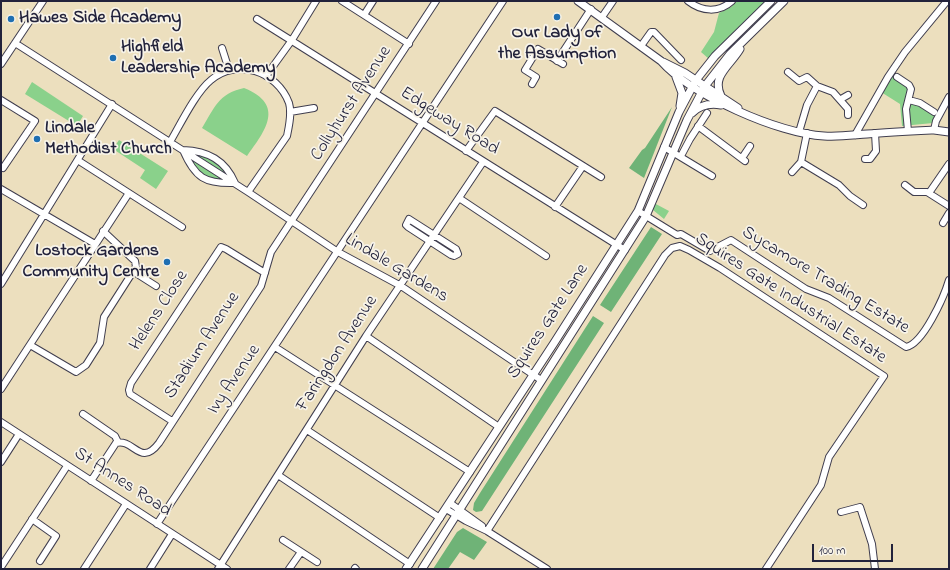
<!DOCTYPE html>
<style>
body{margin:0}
#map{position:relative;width:950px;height:570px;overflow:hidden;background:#ecdfbe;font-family:"Indie Flower",sans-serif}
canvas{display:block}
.frame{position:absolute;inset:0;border:2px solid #22223b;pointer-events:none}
.scale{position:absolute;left:812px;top:544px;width:81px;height:18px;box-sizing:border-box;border:2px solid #22223b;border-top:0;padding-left:5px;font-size:12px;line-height:14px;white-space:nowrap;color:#22223b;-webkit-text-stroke:3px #f7f3e8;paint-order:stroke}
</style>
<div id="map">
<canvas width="950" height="570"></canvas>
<div class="frame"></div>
<div class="scale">100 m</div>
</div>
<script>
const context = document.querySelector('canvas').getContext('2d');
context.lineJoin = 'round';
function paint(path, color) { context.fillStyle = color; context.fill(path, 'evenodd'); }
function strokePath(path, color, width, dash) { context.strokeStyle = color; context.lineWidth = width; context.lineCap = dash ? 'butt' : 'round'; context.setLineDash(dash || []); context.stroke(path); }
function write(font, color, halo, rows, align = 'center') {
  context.font = font + ' "Indie Flower",sans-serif'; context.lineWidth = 3.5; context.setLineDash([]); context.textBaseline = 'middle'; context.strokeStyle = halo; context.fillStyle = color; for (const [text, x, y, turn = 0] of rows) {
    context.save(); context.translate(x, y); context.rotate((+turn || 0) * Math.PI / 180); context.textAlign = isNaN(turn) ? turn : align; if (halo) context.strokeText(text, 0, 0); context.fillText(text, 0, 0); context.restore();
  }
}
paint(new Path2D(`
 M 737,1 L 766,1 L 709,59 L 701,52 L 714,32 L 719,13 L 731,7 Z
 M 893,74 L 909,85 L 909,100 L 920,103 L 937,114 L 933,123 L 902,126 L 900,104 L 881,92 Z
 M 32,82 L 83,116 L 77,126 L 25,94 Z
 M 244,88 C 286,105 265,131 247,156 L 202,128 C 215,107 218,94 244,88 Z
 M 119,140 L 168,171 L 156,189 L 140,178 L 145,170 L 113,149 Z
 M 188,150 L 212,156 L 233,179 Z
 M 185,155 L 229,183 L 202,177 Z
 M 654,203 L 669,211 L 664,219 L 653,210 Z`), '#8ad18b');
paint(new Path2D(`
 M 672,107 L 644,178 L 629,168 L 642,150 L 645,148 Z
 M 651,227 L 662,234 L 611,312 L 600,305 Z
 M 593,316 L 604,323 L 482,511 L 476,512 L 473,510 L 474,503 L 480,493 Z
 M 463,528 L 487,542 L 474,560 L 460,552 L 448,569 L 433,569 L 457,532 Z`), '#6fb377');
const minor = new Path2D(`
 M 342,1 L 409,44
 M 688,1 C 702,12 719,13 732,1
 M 364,15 L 373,1
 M 602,17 L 613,1
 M 257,19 L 625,250
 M 15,43 L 248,192 L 338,252 L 401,286 L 541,380
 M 641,46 L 651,32 L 654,32 L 681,60
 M 222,48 L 229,70
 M 557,61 L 591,9
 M 1,64 L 43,1
 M 788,72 L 799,81 L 807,77 L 817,86 L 833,92 L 848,109 L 848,115
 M 266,76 L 292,40 L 316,1
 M 897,77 L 909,85 L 911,89 L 906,109 L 908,131
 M 532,84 L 536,77 L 525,70 L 538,49 L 563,64
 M 841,99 L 848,95
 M 1,100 L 35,121 L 3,168
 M 909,100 L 920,103 L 934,112
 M 290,112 L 314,108
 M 698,126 L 745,161
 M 934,130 L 936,121 L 949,97
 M 799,132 L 807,105 L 817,86
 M 807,133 L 801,162 L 839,185 L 850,196 L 863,205
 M 855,135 L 888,77 L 905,52 L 947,1
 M 170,142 C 180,125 196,92 211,80 C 237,58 277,71 289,103 C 292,113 289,126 287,136 L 248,192
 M 664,147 L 712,176
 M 183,150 C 208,151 225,160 235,183 C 205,184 195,178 183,150 Z
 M 466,151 L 495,111 L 601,177
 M 681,156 L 690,139 L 707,113
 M 742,158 L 750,146
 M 865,159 L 870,159 L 876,151 L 875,133
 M 79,161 L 182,227
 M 792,172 L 801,162
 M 905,185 L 914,192 L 927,192 L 949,206
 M 1,189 L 95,244
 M 929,193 L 949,164
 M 459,198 L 546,256
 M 555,207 L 583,166
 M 638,211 L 677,235 L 681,234 L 710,251 L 731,240 L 806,289 L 829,298 L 906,347 C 923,344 944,297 949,280
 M 409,219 L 456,249 L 458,254 L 454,256 L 451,255 L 408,227 L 406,225 Z
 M 943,223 L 949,213
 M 134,272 L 156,286
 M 1,284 L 112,104
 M 366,336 L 499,427
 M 30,345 L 76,372 L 86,365 L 100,343 L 104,317 L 136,267 L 135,261 L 103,231
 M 275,347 L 470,472
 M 1,389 L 129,193
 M 83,414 L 115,436 L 118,442
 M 172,421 L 130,394 L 129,390 L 131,383 L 221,247 L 226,249 L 265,273
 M 1,422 L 227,569
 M 307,430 L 440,518
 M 1,462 L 19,434
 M 278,475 L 410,564
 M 91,481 L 116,443 C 134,438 140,468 159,443 L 261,286 L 271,252 L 436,1
 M 450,503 L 482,526
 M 446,509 L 466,521 L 487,531 L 547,569
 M 841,512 L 860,507 L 872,544 L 875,569
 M 32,519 L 56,536 L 40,561
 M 157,524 L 503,1
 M 487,531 L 665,255 L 672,248 L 680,246 L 689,250 L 720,268 L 884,376 L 829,457 L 821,485 L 766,569
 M 283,540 L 317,562
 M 1,567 L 67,466
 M 355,568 L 356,569
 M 84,569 L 126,504
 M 150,569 L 172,534
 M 218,569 L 366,336 L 483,162
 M 289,569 L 301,552`);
const major = new Path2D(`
 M 578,1 L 661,61 C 691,95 779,134 824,136 C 839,137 853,135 867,134 C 889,132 912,131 934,130 L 949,132
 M 663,62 L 685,73 L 738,108
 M 676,77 L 682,93 L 680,106
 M 721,96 C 711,76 730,66 740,49
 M 692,113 C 700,105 710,103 721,105
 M 406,569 L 554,343 L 638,211 L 679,112 L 696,80 L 715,56 L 771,1
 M 422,569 L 646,216 L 687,120 L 705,86 L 730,54 L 784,1`);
strokePath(minor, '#403e4f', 8);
strokePath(major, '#403e4f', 9);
strokePath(minor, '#fff', 6);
strokePath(major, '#fff', 7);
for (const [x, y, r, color] of [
 [557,17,4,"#1f6fb2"],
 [11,19,4,"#1f6fb2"],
 [113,58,4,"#1f6fb2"],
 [37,139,4,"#1f6fb2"],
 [167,262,4,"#1f6fb2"]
]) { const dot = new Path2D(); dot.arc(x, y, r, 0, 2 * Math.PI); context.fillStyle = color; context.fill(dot); strokePath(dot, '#f7f3e8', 1.5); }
write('bold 18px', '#22223b', '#f7f3e8', [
 ["Hawes Side Academy",19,19],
 ["Our Lady of",557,34,"center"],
 ["the Assumption",557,55,"center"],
 ["Highfield",121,48],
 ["Leadership Academy",121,69],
 ["Lindale",45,129],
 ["Methodist Church",45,150],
 ["Lostock Gardens",159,252,"right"],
 ["Community Centre",159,273,"right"]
], 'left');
write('18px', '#22223b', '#f7f3e8', [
 ["Collyhurst Avenue",352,104,-57],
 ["Edgeway Road",449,122,32],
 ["Lindale Gardens",396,269,31],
 ["Sycamore Trading Estate",825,281,31],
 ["Squires Gate Industrial Estate",790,299,33],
 ["Helens Close",160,311,-57],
 ["Squires Gate Lane",549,322,-57],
 ["Stadium Avenue",203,346,-57],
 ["Faringdon Avenue",338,354,-57],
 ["Ivy Avenue",235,380,-56],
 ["St Annes Road",122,483,33]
]);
</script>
